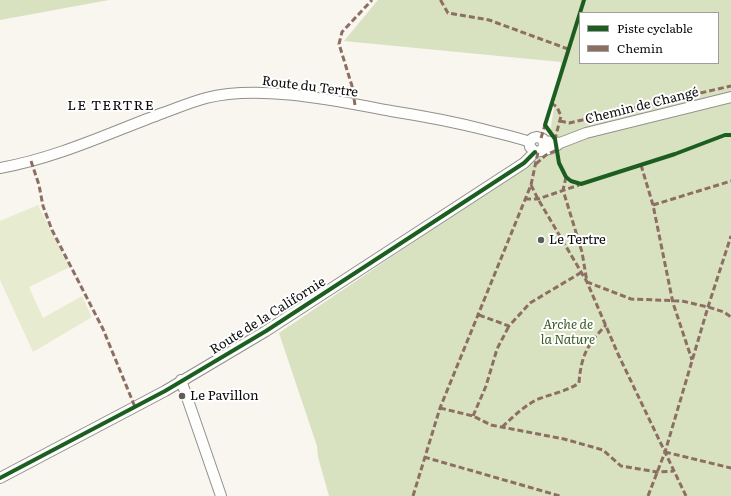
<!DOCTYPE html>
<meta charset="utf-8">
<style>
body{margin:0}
#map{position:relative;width:731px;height:496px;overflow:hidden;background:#f9f5ef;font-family:Literata,serif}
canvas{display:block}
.legend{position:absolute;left:579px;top:12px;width:140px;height:52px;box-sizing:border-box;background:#fff;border:1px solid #9d9d9d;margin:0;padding:5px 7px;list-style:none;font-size:12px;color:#0b0b0b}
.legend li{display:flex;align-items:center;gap:8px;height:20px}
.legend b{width:20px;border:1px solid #9d9d9d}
</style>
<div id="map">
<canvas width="731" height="496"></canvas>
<ul class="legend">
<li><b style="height:5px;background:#1b5e20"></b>Piste cyclable</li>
<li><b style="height:5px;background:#8d6e63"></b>Chemin</li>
</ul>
</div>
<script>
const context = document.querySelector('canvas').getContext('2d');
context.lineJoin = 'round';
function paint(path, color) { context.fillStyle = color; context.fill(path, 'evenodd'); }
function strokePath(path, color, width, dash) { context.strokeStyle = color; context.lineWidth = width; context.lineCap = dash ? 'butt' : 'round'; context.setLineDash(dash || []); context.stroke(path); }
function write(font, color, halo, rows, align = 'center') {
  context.font = font + ' Literata,serif'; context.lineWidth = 4; context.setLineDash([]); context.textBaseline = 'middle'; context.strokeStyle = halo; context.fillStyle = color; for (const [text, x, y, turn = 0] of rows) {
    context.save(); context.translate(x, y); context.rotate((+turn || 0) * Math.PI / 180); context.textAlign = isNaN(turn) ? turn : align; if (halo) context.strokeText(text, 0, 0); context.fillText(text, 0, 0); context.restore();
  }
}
paint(new Path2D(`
 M 38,205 L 70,267 L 29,287 L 43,318 L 82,296 L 92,317 L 33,352 L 0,280 L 0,221 Z`), '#e7ecd1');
paint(new Path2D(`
 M 0,0 L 109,0 L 0,20 Z
 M 378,0 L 731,0 L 731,496 L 329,496 L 318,457 L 317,446 L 279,333 L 547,152 L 561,62 L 344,41 ZM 580,13 L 718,13 L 718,63 L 580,63 Z`), '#d9e2c0');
const minor = new Path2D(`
 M 544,141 L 560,143 L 586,133 L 731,97
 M 542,150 L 544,146 L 543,139 L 537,137 C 531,138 529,141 530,147 L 535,152 C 543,151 554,149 560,143
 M 0,168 C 57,158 109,133 163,113 C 177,108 191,102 206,98 C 260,84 337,101 391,111 C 423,116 455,122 486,130 C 501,134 516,137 530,142
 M 181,380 L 221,496
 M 0,478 L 165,391 L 266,331 L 524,163 L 535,152`);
strokePath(minor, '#92908e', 12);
strokePath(minor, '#fefefd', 10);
strokePath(new Path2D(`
 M 441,0 L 441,1 L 448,13 L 489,20 L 568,49
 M 551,103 L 557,107 L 561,116 L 555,139
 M 355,105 L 352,86 L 339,44 L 342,32 L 372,0
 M 560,121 L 569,123 L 731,86
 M 541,138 L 545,125
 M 31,161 L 39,185 L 43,206 L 52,230 L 103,329 L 135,407
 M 536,164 L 546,155 L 557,150 L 557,152
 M 641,165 L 653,205 L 673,303 L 692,360
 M 566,177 L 563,190 L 582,252 L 587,282 L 631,299 L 682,301 L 708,307 L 724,312 L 731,317
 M 531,185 L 538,199 L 587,282 L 618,354 L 686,496
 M 525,199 L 538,199 L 579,185
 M 653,205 L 731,181
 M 479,315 L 509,326 L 530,303 L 582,272
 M 440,408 L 473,416 L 491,425 L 564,439 L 603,450 L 621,466 L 657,472 L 674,471
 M 473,416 L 486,386 L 497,349 L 509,326
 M 502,427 C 513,417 523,407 536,400 C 550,394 566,392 579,383 C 581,356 587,345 606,325
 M 665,452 L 731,468
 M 424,457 L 560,496
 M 413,496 L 440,408 L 531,185 L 538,152
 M 648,496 L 665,452 L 708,307 L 731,236`), '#8d6e63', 3, [6, 3]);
strokePath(new Path2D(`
 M 584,0 L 545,125 L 555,139 L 559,163 L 566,177 L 571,181 L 581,184 L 675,154 L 725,135 L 731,135
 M 0,478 L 165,391 L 266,331 L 524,163 L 535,152`), '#1b5e20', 4);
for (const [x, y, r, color] of [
 [541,240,4,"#5e5d5b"],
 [182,396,4,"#5e5d5b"]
]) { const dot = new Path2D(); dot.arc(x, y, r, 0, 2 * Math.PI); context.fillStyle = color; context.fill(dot); strokePath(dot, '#fff', 1.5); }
write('13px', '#0b0b0b', '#fff', [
 ["Route du Tertre",310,87,7],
 ["Chemin de Changé",642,106,-14],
 ["Route de la Californie",268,316,-32]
]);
write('13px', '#0b0b0b', '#fff', [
 ["Le Tertre",549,240],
 ["Le Pavillon",190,396]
], 'left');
write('italic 13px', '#3a5c23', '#fff', [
 ["Arche de",568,325],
 ["la Nature",568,340]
]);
context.letterSpacing = '1px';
write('14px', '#0b0b0b', '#fff', [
 ["LE TERTRE",111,106]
]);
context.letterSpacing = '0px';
</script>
